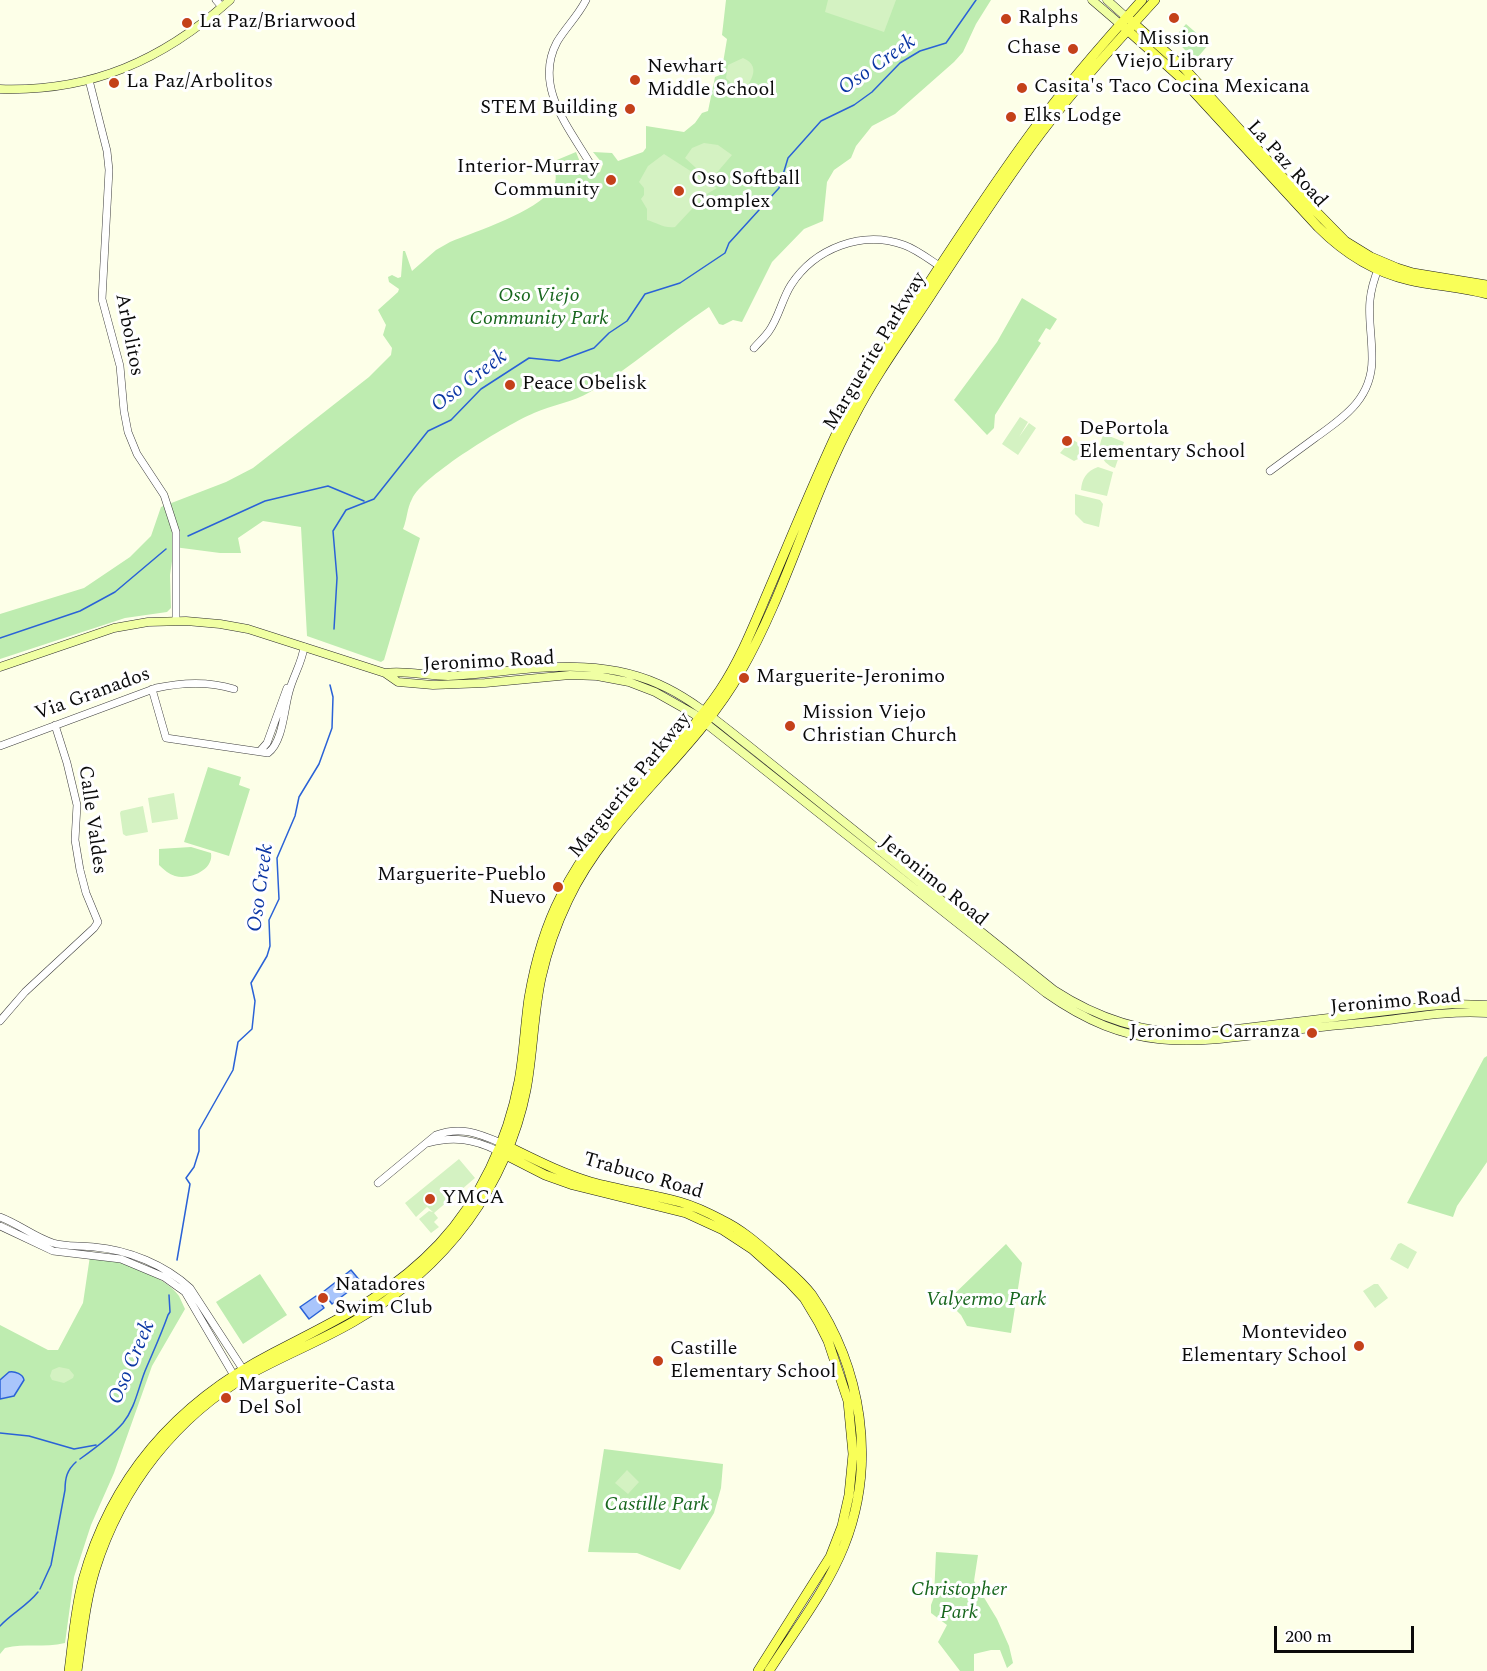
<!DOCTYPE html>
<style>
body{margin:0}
#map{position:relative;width:1487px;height:1671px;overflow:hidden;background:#fdffe8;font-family:Spectral,serif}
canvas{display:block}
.scale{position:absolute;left:1274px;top:1626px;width:140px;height:27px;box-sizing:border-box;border:3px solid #0b0b0b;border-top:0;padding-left:8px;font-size:18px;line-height:21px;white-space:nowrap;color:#0b0b0b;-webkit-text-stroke:4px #fff;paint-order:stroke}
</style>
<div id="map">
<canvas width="1487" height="1671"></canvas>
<div class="scale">200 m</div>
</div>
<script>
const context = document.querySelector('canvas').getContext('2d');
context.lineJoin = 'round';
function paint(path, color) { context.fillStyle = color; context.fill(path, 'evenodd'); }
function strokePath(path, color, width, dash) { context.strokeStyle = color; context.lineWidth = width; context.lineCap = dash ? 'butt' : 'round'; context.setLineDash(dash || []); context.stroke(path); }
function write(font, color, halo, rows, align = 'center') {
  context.font = font + ' Spectral,serif'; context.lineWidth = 6; context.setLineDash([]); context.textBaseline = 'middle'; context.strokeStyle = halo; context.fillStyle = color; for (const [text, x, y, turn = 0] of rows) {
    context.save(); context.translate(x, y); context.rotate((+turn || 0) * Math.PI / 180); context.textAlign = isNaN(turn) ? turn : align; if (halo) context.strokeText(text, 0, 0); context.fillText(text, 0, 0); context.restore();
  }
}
paint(new Path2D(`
 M 726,0 L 991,0 L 976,24 L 963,52 L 954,62 L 895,114 L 872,126 L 856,146 L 851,158 L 834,170 L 827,182 L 823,221 L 804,229 L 772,262 L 742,322 L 733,320 L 723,325 L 719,324 L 709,307 C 668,334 632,367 590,392 C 573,402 552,405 534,413 C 508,424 423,475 412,499 C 407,508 407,520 403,529 L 420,538 L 384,660 L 381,662 L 307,636 L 301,527 L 263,521 L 238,538 L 241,553 L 220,553 L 174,547 L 170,575 L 171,608 L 167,612 L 125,618 L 0,659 L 0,614 L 84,588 L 130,557 L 151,536 L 161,507 L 226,482 L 253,468 L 369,377 L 391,355 L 392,348 L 383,335 L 386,325 L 378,310 L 398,292 L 399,289 L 389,282 L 388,277 L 392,275 L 398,278 L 401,277 L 403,251 L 405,251 L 412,271 L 436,250 L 450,242 C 477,231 536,212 552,189 C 558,182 556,170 552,162 L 576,152 L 584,172 L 593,175 L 600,172 L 603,164 L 593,152 L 612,153 L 618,161 L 643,152 L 646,148 L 646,126 L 684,132 L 695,123 L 702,113 L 708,111 L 715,77 L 720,75 L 722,69 L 727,39 L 722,35 Z
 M 1186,24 L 1209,44 L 1197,58 L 1185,50 L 1174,38 Z
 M 1022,298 L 1057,319 L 1050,330 L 1046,328 L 1038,341 L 1041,343 L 995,415 L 994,428 L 987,435 L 954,400 L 997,342 Z
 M 208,767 L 241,777 L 239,785 L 250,789 L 229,856 L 184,842 Z
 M 191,847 L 211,853 C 214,870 190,880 175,876 C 169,874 164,870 159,865 L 159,849 Z
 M 1487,1056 L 1487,1162 L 1457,1206 L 1453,1217 L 1407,1203 L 1484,1058 Z
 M 1006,1244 L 1022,1263 L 1011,1333 L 967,1326 L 961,1315 L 947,1301 Z
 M 90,1256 C 115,1259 164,1274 179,1296 C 181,1300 183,1305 185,1309 L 152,1366 L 114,1473 L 91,1525 L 74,1577 L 65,1643 C 44,1648 25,1643 5,1648 L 0,1654 L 0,1325 L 48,1350 L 58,1350 L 83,1303 Z
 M 260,1274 L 287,1315 L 243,1344 L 216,1302 Z
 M 604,1449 L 723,1464 L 721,1488 L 714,1513 L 680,1570 L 637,1553 L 588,1552 Z
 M 936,1552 L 978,1555 L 974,1581 L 997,1619 L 1009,1646 L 1013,1663 L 1007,1668 L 1000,1650 L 991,1650 L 974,1654 L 974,1671 L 960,1671 L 938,1642 L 947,1625 L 931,1613 L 931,1605 L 934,1597 Z`), '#beecb0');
paint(new Path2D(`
 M 828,0 L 896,0 L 884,32 L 825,12 Z
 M 743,58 C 757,64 755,74 748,85 L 733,85 L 726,78 L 728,65 Z
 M 704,143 L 718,145 L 732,155 L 714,176 L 706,177 L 685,158 L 692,148 Z
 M 664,154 L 717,188 L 705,195 L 675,227 C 665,229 655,222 647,220 L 647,209 L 641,199 L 644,195 L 644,188 L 639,182 L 648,166 Z
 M 1020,417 L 1028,422 L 1019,437 L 1029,423 L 1036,428 L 1018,455 L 1002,444 Z
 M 1104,434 L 1124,442 L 1115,468 C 1100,463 1096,447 1104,434 Z
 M 1072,439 L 1087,449 L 1082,457 L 1074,461 L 1060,453 Z
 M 1098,467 L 1113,472 L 1107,496 L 1081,490 C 1082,479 1086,471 1098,467 Z
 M 1075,494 L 1100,500 L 1103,504 L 1099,527 L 1084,523 L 1075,514 Z
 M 174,793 L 178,819 L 152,823 L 148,798 Z
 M 143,806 L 148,832 L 126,836 L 123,834 L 120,813 L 121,811 Z
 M 459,1159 L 475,1178 L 434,1213 L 438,1218 L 434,1222 L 439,1227 L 431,1233 L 419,1219 L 429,1211 L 433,1212 L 427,1207 L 416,1217 L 405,1203 Z
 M 1401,1243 L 1417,1252 L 1408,1269 L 1390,1259 L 1398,1244 Z
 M 1374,1284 L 1378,1284 L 1388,1298 L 1375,1308 L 1363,1291 Z
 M 59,1367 L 69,1369 L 74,1375 L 73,1378 L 64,1383 L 52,1380 L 50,1376 L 52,1370 Z
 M 627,1470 L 639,1482 L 628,1494 L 615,1483 Z`), '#d4f2c2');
const water = new Path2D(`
 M 351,1270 L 361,1282 L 332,1304 L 323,1292 Z
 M 316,1296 L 324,1308 L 309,1319 L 300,1307 Z
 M 9,1372 C 15,1371 23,1374 24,1380 L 14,1396 L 0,1399 L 0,1380 Z`);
paint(water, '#a9c5fb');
strokePath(water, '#2a62d7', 1.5);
strokePath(new Path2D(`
 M 188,536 L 265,501 L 328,486 L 364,501
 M 334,629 L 337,578 L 333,531 L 346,510 L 374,499 L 428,431 L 451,420 L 481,389 L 529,358 L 559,361 L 594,348 L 609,333 L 627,321 L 645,294 L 680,283 L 725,253 L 729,243 L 779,188 L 788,158 L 821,121 L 854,105 L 872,92 L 900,63 L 920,51 L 946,43 L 976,0
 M 0,638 L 80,611 L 115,592 L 166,549
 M 177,1260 L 190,1184 L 186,1178 L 194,1167 L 199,1151 L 199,1130 L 233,1070 L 238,1042 L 252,1029 L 255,1001 L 251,983 L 267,956 L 270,946 L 269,920 L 279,899 L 277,858 L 295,816 L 299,797 L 319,764 L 332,728 L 333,697 L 330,685
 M 0,1433 L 29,1436 L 74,1449 L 96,1445
 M 80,1459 C 94,1449 112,1436 123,1423 C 135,1408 138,1389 145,1371 C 153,1352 161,1335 168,1315 L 170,1312 L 169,1295
 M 40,1589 L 51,1565 L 65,1490 C 65,1478 67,1470 76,1462
 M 0,1626 C 12,1613 27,1606 38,1592`), '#2a62d7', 1.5);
const tertiary = new Path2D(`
 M 216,0 L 222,7
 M 586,0 C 578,16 566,27 557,42 C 533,87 570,129 591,165
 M 89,80 L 107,151 L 109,170 L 102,299 L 120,366 L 124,411 L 128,432 L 137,454 L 164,495 L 176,532 L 176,621
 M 754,348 C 759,342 765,337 769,331 C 779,317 782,299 791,285 C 815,248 862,230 904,245 C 918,250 931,261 944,269
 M 1270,471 C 1285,460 1300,449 1315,438 C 1344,417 1372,399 1372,359 C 1372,321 1363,305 1379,267
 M 152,689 L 166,738 L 268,753 C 283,742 284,709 289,692 C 293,676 302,663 304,647
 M 0,746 L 156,688 C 183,682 208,681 234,689
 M 260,751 L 267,743 L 287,688
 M 0,1021 L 25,992 L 94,928 L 98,922 L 86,893 L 80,870 L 75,840 L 77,805 L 67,763 L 55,725
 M 428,1143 C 453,1136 474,1139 498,1151
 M 378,1183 L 436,1135 C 460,1126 478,1133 501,1143
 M 0,1217 C 19,1224 34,1237 53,1243 C 67,1247 81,1245 94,1247 C 129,1250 165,1265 190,1288 L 246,1374
 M 0,1226 L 53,1251 L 121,1259 L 164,1277 L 185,1292 L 236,1379`);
const secondary = new Path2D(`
 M 1092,0 L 1120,24
 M 1107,0 L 1126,17
 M 0,89 C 92,92 163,60 230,0
 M 0,667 L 114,628 L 148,622 L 186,621 L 220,624 L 248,629 L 385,673 L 398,682 L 433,685 L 485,683 L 570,675 L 597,676 L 629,682 L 655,692 L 694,714 L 1046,993 C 1131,1053 1189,1044 1286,1031 C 1323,1026 1359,1024 1396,1019 C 1426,1015 1456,1011 1487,1013
 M 385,673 C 406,670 426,676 448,676 C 523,672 597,652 667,688 C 697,703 723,726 749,746 L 1054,990 C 1100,1020 1148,1035 1203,1033 L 1429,1006 L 1455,1004 L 1487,1005`);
const primary = new Path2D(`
 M 1130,20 L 1185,69 L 1290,185 L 1345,241 L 1371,257 L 1397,268 L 1413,273 L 1487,285
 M 1124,27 L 1182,79 L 1318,227 C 1344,253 1373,272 1409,280 C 1435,286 1461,287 1487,294
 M 503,1144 C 532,1158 560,1173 591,1182 C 620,1190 650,1194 680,1202 C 694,1206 709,1213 722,1220 C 741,1229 757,1243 773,1257 C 786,1269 801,1280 812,1295 C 862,1368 877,1463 844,1546 C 826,1591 795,1630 769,1671
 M 500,1152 L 545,1175 L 573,1185 L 686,1213 L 723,1230 L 752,1249 L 789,1282 L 804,1298 L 819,1323 L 828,1341 L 848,1401 L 853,1454 L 849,1495 L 842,1526 L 830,1557 L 758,1671
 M 69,1671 C 73,1641 75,1610 83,1580 C 112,1475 178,1402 273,1353 C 336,1320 389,1297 439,1244 C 480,1200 508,1140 519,1081 C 524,1054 525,1026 529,998 C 535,963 545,927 561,896 C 600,817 671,762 720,690 C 740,660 753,627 767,594 C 791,538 814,481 840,426 C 864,382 892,340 919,298 C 957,240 995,181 1037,125 C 1069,82 1105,41 1142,0
 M 77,1671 C 82,1637 85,1603 95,1570 C 121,1487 176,1416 252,1373 C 285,1355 320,1341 353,1322 C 398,1296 437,1263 468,1221 C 496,1183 517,1136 526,1090 C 533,1053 533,1015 541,978 C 547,951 556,925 568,900 C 609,813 694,755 741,671 C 787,591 810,498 854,417 C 876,374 905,335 931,295 C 967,240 1002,185 1041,133 C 1076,87 1116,43 1155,0`);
strokePath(tertiary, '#3e3e3e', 8);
strokePath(secondary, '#2d2d2d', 9);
strokePath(primary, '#1c1c1c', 10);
strokePath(tertiary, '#fff', 7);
strokePath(secondary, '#f0ffa3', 8);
strokePath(primary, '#f9ff58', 9);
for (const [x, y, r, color] of [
 [1174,18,6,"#c4411a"],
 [1006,19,6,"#c4411a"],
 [187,23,6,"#c4411a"],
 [1073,49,6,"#c4411a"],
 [635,80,6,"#c4411a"],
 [114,83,6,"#c4411a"],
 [1022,88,6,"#c4411a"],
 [630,109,6,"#c4411a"],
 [1011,117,6,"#c4411a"],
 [611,180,6,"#c4411a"],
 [679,191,6,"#c4411a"],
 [510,385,6,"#c4411a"],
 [1067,441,6,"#c4411a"],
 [744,678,6,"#c4411a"],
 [790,726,6,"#c4411a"],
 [558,887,6,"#c4411a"],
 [1312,1033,6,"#c4411a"],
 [430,1199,6,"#c4411a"],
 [323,1298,6,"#c4411a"],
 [1359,1346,6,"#c4411a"],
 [658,1361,6,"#c4411a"],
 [226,1398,6,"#c4411a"]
]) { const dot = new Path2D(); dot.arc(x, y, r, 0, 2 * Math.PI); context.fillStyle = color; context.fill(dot); strokePath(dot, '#fff', 2); }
write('20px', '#0b0b0b', '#fff', [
 ["Ralphs",1018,19],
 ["La Paz/Briarwood",199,23],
 ["Mission",1174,40,"center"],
 ["Viejo Library",1174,63,"center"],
 ["Chase",1061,49,"right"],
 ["Newhart",647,68],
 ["Middle School",647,91],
 ["La Paz/Arbolitos",126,83],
 ["Casita's Taco Cocina Mexicana",1034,88],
 ["STEM Building",618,109,"right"],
 ["Elks Lodge",1023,117],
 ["Interior-Murray",599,168,"right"],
 ["Community",599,191,"right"],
 ["Oso Softball",691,180],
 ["Complex",691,203],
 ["Peace Obelisk",522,385],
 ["DePortola",1079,430],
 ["Elementary School",1079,453],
 ["Marguerite-Jeronimo",756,678],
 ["Mission Viejo",802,714],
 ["Christian Church",802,737],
 ["Marguerite-Pueblo",546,876,"right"],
 ["Nuevo",546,899,"right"],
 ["Jeronimo-Carranza",1300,1033,"right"],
 ["YMCA",442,1199],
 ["Natadores",335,1286],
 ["Swim Club",335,1309],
 ["Montevideo",1347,1334,"right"],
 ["Elementary School",1347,1357,"right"],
 ["Castille",670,1350],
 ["Elementary School",670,1373],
 ["Marguerite-Casta",238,1386],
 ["Del Sol",238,1409]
], 'left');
write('20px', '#0b0b0b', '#fff', [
 ["La Paz Road",1286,165,48],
 ["Arbolitos",128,335,79],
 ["Marguerite Parkway",876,352,-59],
 ["Jeronimo Road",489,663,-3],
 ["Via Granados",93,695,-20],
 ["Marguerite Parkway",631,786,-51],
 ["Calle Valdes",91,820,82],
 ["Jeronimo Road",933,882,39],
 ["Jeronimo Road",1396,1003,-5],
 ["Trabuco Road",643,1177,16]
]);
write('italic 20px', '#17661d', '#fff', [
 ["Oso Viejo",539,297],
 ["Community Park",539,320],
 ["Valyermo Park",986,1301],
 ["Castille Park",657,1506],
 ["Christopher",959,1591],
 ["Park",959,1614]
]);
write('italic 21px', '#0c37a4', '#fff', [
 ["Oso Creek",878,66,-35],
 ["Oso Creek",470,382,-37],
 ["Oso Creek",262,888,-82],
 ["Oso Creek",133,1363,-67]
]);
</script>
